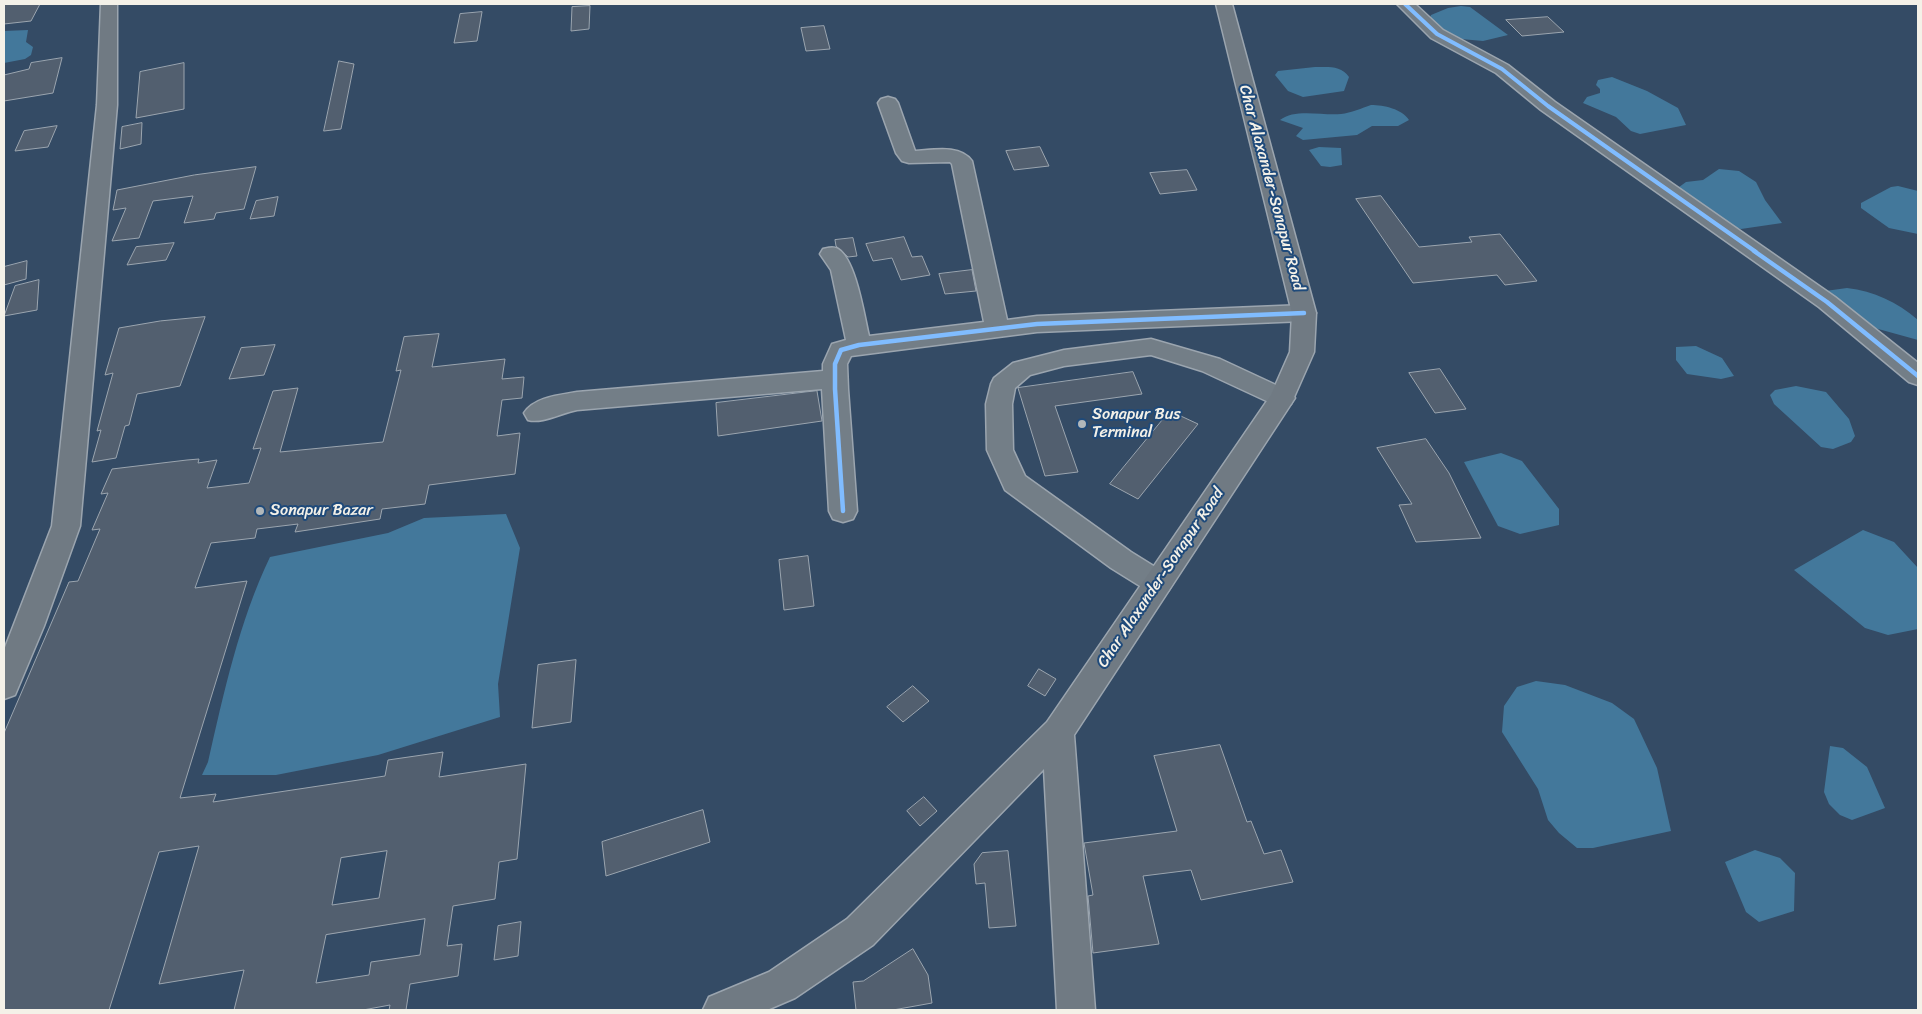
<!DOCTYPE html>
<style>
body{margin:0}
#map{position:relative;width:1922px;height:1014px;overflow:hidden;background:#344b65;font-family:Sriracha,sans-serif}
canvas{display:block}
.frame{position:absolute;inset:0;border:5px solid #f4f1e8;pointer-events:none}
</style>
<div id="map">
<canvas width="1922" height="1014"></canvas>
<div class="frame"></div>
</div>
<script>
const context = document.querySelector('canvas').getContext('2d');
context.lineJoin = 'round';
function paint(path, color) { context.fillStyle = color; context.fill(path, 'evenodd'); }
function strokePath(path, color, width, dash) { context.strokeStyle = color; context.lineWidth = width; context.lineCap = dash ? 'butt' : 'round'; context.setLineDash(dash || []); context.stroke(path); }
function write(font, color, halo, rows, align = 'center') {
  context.font = font + ' Sriracha,sans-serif'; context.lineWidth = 4; context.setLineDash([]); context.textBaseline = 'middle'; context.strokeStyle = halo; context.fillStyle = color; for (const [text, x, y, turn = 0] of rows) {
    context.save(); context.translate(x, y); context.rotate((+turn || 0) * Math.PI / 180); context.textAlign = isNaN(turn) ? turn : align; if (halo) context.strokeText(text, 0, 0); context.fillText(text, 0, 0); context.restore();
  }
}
paint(new Path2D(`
 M 1461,6 L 1470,7 L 1508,35 L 1483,41 L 1450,38 L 1430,19 L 1431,15 L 1448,8 Z
 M 28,30 L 26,42 L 33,47 L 31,55 L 25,59 L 4,63 L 4,31 Z
 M 1315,67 C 1328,67 1341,65 1349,77 L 1344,91 L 1303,97 L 1288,91 L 1275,75 L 1278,71 Z
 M 1612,77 L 1647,91 L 1678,108 L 1686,125 L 1640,134 L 1631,131 L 1616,117 L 1583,103 L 1587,97 L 1600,93 L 1600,89 L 1596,85 L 1598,80 Z
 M 1371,105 C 1384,105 1402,109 1409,120 L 1398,126 L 1372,126 L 1357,135 L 1303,140 L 1296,136 L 1303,128 L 1280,120 C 1295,108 1323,116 1341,114 C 1351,113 1362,108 1371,105 Z
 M 1319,147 L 1341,148 L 1342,165 L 1330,167 L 1321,166 L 1309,150 Z
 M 1719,169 L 1739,171 L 1756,182 L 1765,200 L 1782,223 L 1741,229 L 1729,226 L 1675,190 L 1686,182 L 1703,180 Z
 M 1898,186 L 1918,191 L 1918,234 L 1889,228 L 1861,208 L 1861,203 L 1891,187 Z
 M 1847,288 C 1874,291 1897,302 1918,320 L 1918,340 L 1853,322 L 1818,292 Z
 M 1696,346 L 1722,358 L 1734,376 L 1721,379 L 1687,374 L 1676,360 L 1676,347 Z
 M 1796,386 L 1826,392 L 1849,419 L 1855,436 L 1851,442 L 1833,449 L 1821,447 L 1774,404 L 1770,395 L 1775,390 Z
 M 1501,453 L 1522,461 L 1559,509 L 1559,525 L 1520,534 L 1498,526 L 1464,462 Z
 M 506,514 L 520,548 L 498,684 L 500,717 L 378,755 L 276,775 L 202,775 L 208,762 C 224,692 239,622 270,557 L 388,533 L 424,518 Z
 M 1863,530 L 1894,542 L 1918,568 L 1918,629 L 1888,635 L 1865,628 L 1794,570 Z
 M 1536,681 L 1565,685 L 1612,703 L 1634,719 L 1657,768 L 1671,831 L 1593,848 L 1577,848 L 1559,833 L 1548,820 L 1538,789 L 1502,732 L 1504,706 L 1517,687 Z
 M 1830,746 L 1843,748 L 1867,767 L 1885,808 L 1852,820 L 1840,815 L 1829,804 L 1824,792 Z
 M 1755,850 L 1780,858 L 1795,873 L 1794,911 L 1759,922 L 1746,912 L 1725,862 Z`), '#43789b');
const building = new Path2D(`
 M 4,4 L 40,4 L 31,21 L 4,24 Z
 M 590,6 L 589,29 L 571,31 L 572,7 Z
 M 482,12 L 477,41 L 454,43 L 460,14 Z
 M 1548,17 L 1564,32 L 1522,36 L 1506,20 Z
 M 824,26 L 830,49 L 806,51 L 801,28 Z
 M 62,58 L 53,93 L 4,101 L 4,75 L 29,69 L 31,63 Z
 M 339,61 L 354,64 L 341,129 L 324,131 Z
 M 184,63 L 184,109 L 136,118 L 140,72 Z
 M 142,123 L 141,144 L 120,149 L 122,127 Z
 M 57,126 L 48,147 L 15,151 L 24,131 Z
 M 1040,147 L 1049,166 L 1014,170 L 1006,151 Z
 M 256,167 L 244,209 L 216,213 L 214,219 L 184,223 L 193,196 L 153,201 L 139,238 L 112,241 L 126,208 L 113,210 L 117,190 L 194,175 Z
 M 1187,170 L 1197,190 L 1160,194 L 1150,173 Z
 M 1381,196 L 1419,247 L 1472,242 L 1469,237 L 1500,234 L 1537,281 L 1505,285 L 1497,275 L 1413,283 L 1356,199 Z
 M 278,197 L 274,216 L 250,219 L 256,201 Z
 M 904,237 L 912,257 L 922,256 L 930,275 L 901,280 L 892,258 L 873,261 L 866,244 Z
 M 853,238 L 857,256 L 848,257 L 836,246 L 835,240 Z
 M 174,243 L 166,260 L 127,265 L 136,247 Z
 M 27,261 L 26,279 L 4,285 L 4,267 Z
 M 972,270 L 976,291 L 945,294 L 939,274 Z
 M 39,280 L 37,310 L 4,316 L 15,286 Z
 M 205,317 L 180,386 L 137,394 L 129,425 L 125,426 L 116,458 L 92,462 L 101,430 L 97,431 L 113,373 L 105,375 L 119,328 L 160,321 Z
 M 439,334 L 432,367 L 505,359 L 502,379 L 524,377 L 522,398 L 502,400 L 497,436 L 520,433 L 515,474 L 429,485 L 425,504 L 382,509 L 380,519 L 295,532 L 298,524 L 257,529 L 255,538 L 211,543 L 195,588 L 247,581 L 180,798 L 216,794 L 213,802 L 385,776 L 388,760 L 443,752 L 439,777 L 526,764 L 517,859 L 499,862 L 495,899 L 453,906 L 447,946 L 462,944 L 458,976 L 410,984 L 406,1010 L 389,1010 L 390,1005 L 363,1010 L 234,1010 L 244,970 L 159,984 L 199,846 L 159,852 L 109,1010 L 4,1010 L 4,733 L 69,582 L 78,581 L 100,529 L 92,530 L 108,493 L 101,494 L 112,469 L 187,460 L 199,459 L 198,463 L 217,460 L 207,488 L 249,483 L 261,448 L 253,449 L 273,391 L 298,388 L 280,452 L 383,442 L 401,370 L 396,371 L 404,337 ZM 387,851 L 379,898 L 332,905 L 341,858 ZM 425,919 L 420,955 L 371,962 L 369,975 L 316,983 L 326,935 Z
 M 275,345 L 264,375 L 229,379 L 241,348 Z
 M 1440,369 L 1466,409 L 1435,413 L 1409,373 Z
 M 1133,372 L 1142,394 L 1055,406 L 1078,472 L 1045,476 L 1018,388 Z
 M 817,391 L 822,421 L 718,436 L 716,403 Z
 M 1170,411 L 1198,424 L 1138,499 L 1110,484 Z
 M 1426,439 L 1449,473 L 1481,538 L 1416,542 L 1399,505 L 1412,504 L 1377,448 Z
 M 808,556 L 814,606 L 784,610 L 779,560 Z
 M 576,660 L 571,722 L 532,728 L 538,665 Z
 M 1039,669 L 1056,679 L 1045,696 L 1028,686 Z
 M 913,686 L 929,701 L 903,722 L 887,707 Z
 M 1220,745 L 1247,822 L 1251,821 L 1264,854 L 1281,850 L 1293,882 L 1201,900 L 1191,870 L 1143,876 L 1159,944 L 1093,953 L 1088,896 L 1093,895 L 1084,843 L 1177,831 L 1154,756 Z
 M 924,797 L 937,811 L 920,826 L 907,811 Z
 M 703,810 L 710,842 L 606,876 L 602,842 Z
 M 1008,851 L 1016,926 L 989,928 L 985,883 L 976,884 L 974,864 L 982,853 Z
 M 521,922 L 518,956 L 494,960 L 498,926 Z
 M 913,949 L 928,975 L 932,1003 L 893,1010 L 856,1010 L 853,982 L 863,981 Z`);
paint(building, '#525f6f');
strokePath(building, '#9ba5af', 1);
const minor = new Path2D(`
 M 1397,4 L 1415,4 L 1443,30 L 1508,65 L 1555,102 L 1835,297 L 1918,363 L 1918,385 L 1909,382 L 1819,307 L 1541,110 L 1496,73 L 1431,38 Z
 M 888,97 L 895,99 L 898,103 L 915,151 C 933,150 960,144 972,161 L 1007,320 L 1037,316 L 1304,305 L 1312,308 L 1316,313 L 1312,318 L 1304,321 L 1037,332 L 851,356 L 847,364 L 848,389 L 857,511 L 853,519 L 843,522 L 833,519 L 829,511 L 822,389 L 577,410 C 561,413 542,424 528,420 L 524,413 C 534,397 560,395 577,392 L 823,371 L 823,364 L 832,344 L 846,340 L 831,270 L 820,254 L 823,249 C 828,248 833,246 838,249 C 856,260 864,315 869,336 L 984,322 L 952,164 L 950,162 L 909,163 L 902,161 L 896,153 L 878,103 L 881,99 Z
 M 1151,339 L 1220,359 L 1291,392 L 1295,398 L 1291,404 L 1282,407 L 1273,404 L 1202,371 L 1151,355 L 1064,366 L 1030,375 L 1015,388 L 1012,404 L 1013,450 L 1025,476 L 1131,552 L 1168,575 L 1173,583 L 1168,591 L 1158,595 L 1148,591 L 1111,568 L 1005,490 L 987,450 L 986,404 L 991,384 L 994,378 L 1013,363 L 1064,350 Z`);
const major = new Path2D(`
 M 101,4 L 117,4 L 117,105 L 80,526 L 44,626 L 15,695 L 4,699 L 4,650 L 52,526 L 97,105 Z
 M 1216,4 L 1232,4 L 1316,313 L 1314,352 L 1291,404 L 1074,735 L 1095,1010 L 1057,1010 L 1044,769 L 873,945 L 795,998 L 767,1010 L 703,1010 L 709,997 L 769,972 L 847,919 L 1047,722 L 1271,395 L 1290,352 L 1292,313 Z`);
strokePath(minor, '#9ba5af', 3);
strokePath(major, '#9ba5af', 3);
paint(minor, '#737e87');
paint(major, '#707a83');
strokePath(new Path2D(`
 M 1405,4 L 1437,34 L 1502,69 L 1548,106 L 1756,252`), '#80bcff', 4);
strokePath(new Path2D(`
 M 1754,251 L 1827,302 L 1918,376
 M 843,511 L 835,389 L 835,364 L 841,350 L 859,345 L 1037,324 L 1304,313`), '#80bcff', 4.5);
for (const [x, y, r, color] of [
 [1082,424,5,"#b1b7ba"],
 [260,511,5,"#b1b7ba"]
]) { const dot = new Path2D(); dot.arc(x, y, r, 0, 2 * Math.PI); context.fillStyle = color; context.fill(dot); strokePath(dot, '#1f4a7a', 2); }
write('16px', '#f4f1e8', '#1f4a7a', [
 ["Char Alaxander-Sonapur Road",1271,188,75],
 ["Char Alaxander-Sonapur Road",1161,578,-56]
]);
write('16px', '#f4f1e8', '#1f4a7a', [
 ["Sonapur Bus",1092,415],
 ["Terminal",1092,433],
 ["Sonapur Bazar",270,511]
], 'left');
</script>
